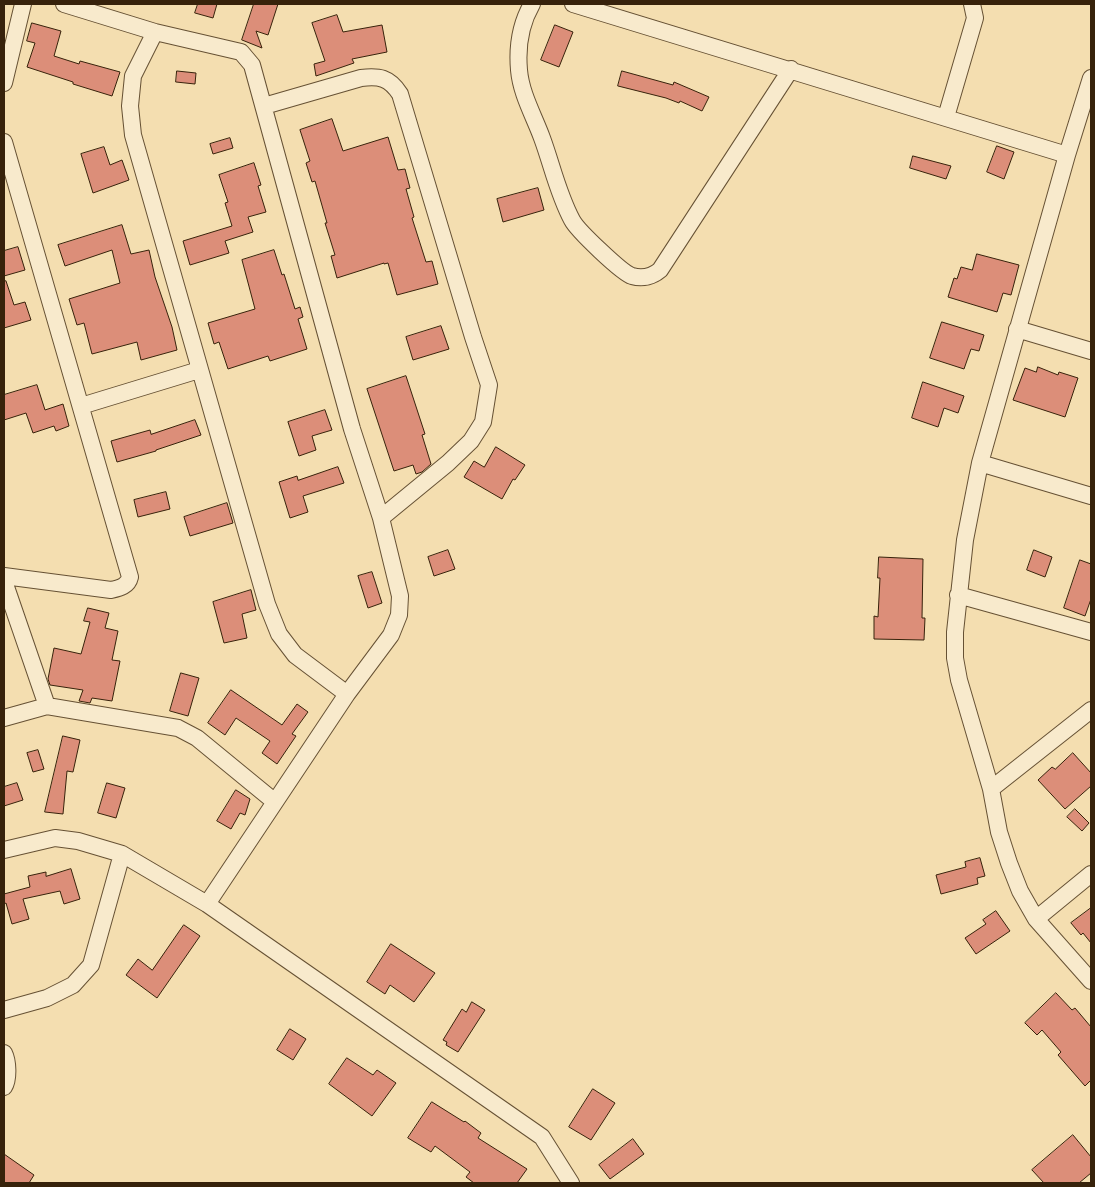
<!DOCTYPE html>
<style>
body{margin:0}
#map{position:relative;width:1095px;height:1187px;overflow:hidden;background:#f4deb0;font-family:"Gentium Book Plus",serif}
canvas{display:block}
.frame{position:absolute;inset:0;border:5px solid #37220b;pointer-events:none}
</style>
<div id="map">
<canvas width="1095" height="1187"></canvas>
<div class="frame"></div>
</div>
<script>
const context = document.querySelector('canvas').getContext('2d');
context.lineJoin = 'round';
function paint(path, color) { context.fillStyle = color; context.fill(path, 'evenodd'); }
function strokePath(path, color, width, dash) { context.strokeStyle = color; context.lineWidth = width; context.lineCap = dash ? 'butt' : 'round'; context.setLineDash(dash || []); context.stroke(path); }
const building = new Path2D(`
 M 198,4 L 217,4 L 213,18 L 195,13 Z
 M 254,4 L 278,4 L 268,35 L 256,31 L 262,48 L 242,40 Z
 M 337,15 L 343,32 L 382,25 L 387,52 L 352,59 L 354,63 L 316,76 L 314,64 L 325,61 L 312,23 Z
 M 32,23 L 61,31 L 54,56 L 79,64 L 80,61 L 120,72 L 112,96 L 73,84 L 73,82 L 27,67 L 35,43 L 27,41 Z
 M 555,25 L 573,32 L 559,67 L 541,60 Z
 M 177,71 L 196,73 L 195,84 L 176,82 Z
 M 622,71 L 673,85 L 674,82 L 709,97 L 702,111 L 680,101 L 679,103 L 666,98 L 618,86 Z
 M 332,119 L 343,151 L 388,137 L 398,170 L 405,169 L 410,188 L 406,189 L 414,217 L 412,218 L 426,262 L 432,261 L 438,284 L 397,295 L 388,263 L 384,264 L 384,263 L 337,278 L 331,256 L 335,255 L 325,223 L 327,223 L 315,181 L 312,182 L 306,163 L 310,161 L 300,130 Z
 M 230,138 L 233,148 L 213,154 L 210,144 Z
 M 997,146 L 1014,152 L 1004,179 L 987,172 Z
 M 104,147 L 110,165 L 122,160 L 129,180 L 93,193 L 81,154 Z
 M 913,156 L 951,166 L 946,179 L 910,168 Z
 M 254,163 L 261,185 L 258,186 L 266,212 L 248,217 L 253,232 L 225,241 L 229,253 L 190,265 L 183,241 L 232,226 L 225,203 L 228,202 L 219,175 Z
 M 538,188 L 544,210 L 503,222 L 497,199 Z
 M 122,225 L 131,254 L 149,250 L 155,277 L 172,327 L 177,350 L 141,360 L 137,342 L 92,354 L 84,323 L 77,325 L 69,299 L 120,283 L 112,250 L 65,266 L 58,245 Z
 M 18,247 L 25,270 L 4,276 L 4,251 Z
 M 274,250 L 282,275 L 284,274 L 295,309 L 300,307 L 303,317 L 298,319 L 307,349 L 270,361 L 268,356 L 228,369 L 219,342 L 214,344 L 208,323 L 255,309 L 242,260 Z
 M 977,254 L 1019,265 L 1011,295 L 1003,293 L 997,312 L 948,297 L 954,278 L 957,279 L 961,267 L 972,270 Z
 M 6,281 L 14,305 L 25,302 L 31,320 L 4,328 L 4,282 Z
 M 942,322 L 984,335 L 979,351 L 971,349 L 964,369 L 930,358 Z
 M 441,326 L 449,349 L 413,360 L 406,337 Z
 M 1038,367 L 1058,375 L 1059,372 L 1078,378 L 1065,417 L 1013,400 L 1025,368 L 1036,372 Z
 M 406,376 L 425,434 L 422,435 L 431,464 L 422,472 L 416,474 L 413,465 L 394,471 L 367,389 Z
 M 923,382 L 964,396 L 958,413 L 944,408 L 938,427 L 912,418 Z
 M 37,385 L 45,410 L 63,404 L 69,426 L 56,431 L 54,426 L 33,433 L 26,413 L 4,420 L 4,395 Z
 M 325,410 L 332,430 L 312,436 L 316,450 L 299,456 L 288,422 Z
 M 195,420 L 201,435 L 156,450 L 156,451 L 117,462 L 111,441 L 150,430 L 151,434 Z
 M 496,447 L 525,465 L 515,480 L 513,479 L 502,499 L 464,477 L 474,461 L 484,467 Z
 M 338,467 L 344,483 L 303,496 L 308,512 L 290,518 L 279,482 L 297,476 L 298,480 Z
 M 166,492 L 170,509 L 138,517 L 134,500 Z
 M 227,503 L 233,523 L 190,536 L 184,517 Z
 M 448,550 L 455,569 L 434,576 L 428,557 Z
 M 1034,550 L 1052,557 L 1045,577 L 1027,570 Z
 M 879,557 L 923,559 L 922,618 L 925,618 L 924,640 L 874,639 L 874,616 L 878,617 L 880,578 L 878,578 Z
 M 1080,560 L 1091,564 L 1091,599 L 1085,616 L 1064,608 Z
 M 372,572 L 382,603 L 368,608 L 358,576 Z
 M 251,590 L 256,610 L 242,614 L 247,638 L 224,643 L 213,602 Z
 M 88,608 L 109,613 L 105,628 L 118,631 L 112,660 L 120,661 L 112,701 L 92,698 L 90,703 L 79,701 L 83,690 L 50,685 L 48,679 L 54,648 L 81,654 L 90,622 L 84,621 Z
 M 181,673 L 199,678 L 188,716 L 170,711 Z
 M 231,690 L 282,725 L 297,704 L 308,712 L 292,734 L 296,736 L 277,764 L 262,753 L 270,741 L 236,718 L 225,735 L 208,723 Z
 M 63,736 L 80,740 L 73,772 L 67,771 L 63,814 L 45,812 Z
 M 38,750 L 44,769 L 33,772 L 27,753 Z
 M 1073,753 L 1091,773 L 1091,786 L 1065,809 L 1038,780 L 1052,767 L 1055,769 Z
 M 17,783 L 23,800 L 4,806 L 4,787 Z
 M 107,783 L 125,788 L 116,818 L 98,813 Z
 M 236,790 L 250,799 L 245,815 L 240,813 L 231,829 L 217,821 Z
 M 1075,809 L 1089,823 L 1082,831 L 1067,817 Z
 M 980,858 L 985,876 L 977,878 L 978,884 L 941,894 L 936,875 L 966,867 L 965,862 Z
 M 71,869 L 80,899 L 64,904 L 60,891 L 23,899 L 29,919 L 12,924 L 6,903 L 4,904 L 4,894 L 30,887 L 28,876 L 46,872 L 46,876 Z
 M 1091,908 L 1091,943 L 1083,933 L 1081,935 L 1071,923 Z
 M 996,911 L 1010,931 L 976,954 L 965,938 L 986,924 L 983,920 Z
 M 184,925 L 200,936 L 157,998 L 126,975 L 138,959 L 152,970 Z
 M 391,944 L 435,973 L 414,1002 L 390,985 L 385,994 L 367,982 Z
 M 1056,993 L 1072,1010 L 1075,1008 L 1091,1027 L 1091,1080 L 1085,1086 L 1058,1055 L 1061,1052 L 1042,1030 L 1037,1035 L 1025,1023 Z
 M 472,1002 L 485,1010 L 458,1052 L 446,1045 L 447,1042 L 443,1040 L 462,1009 L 466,1012 Z
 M 290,1029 L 306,1039 L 293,1060 L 277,1050 Z
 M 347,1058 L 373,1075 L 377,1070 L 396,1083 L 372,1116 L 329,1084 Z
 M 593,1089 L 615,1103 L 591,1140 L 569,1127 Z
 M 432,1102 L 464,1122 L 465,1121 L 481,1133 L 478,1138 L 527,1169 L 517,1183 L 474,1183 L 466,1177 L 470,1172 L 435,1146 L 431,1152 L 408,1138 Z
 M 1073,1135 L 1091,1157 L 1091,1173 L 1079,1183 L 1044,1183 L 1032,1170 Z
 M 633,1139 L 644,1154 L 610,1179 L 599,1165 Z
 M 4,1154 L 34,1175 L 29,1183 L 4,1183 Z`);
paint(building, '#dc8e79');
strokePath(building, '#37220b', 1);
const street = new Path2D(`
 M 64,4 L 155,32 L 241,52 L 252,65 L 352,429 L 381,518 L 400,596 L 399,615 L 391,635 L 347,694 L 207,904
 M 532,4 C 521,23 517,47 519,70 C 521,94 534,116 542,138 C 552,165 558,194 572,220 C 577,230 622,273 632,276 C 643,279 653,276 660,270 L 791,69
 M 573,4 L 1067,155
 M 155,32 L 133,76 L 130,106 L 133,135 L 267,604 L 279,634 L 295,655 L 347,694
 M 1091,78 L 1067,155 L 980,463 L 965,540 L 955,632 L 955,658 L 959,680 L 991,789 L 999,832 L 1009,863 L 1020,891 L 1036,919 L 1091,981
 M 4,83 L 23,4
 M 264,106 L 361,78 C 379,76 389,77 400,94 L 473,337 L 489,385 L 483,422 L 471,441 L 448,463 L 381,518
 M 946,117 L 975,18 L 972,4
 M 4,142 L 130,577 C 128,586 120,588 111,590 L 4,576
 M 1017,329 L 1091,351
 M 81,406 L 199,370
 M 980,463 L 1091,496
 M 4,581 L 47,706
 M 958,595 L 1091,632
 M 4,718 L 47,706 L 178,728 L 197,738 L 275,802
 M 991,789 L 1091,710
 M 4,850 L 55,838 L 78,841 L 122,854 L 207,904 L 542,1137 L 571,1183
 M 1036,919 L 1091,874
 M 4,1010 L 47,998 L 73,985 L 91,965 L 122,854
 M 4,1053 C 8,1061 9,1079 4,1087`);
strokePath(street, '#665134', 18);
strokePath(street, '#f8eacc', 16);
</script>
